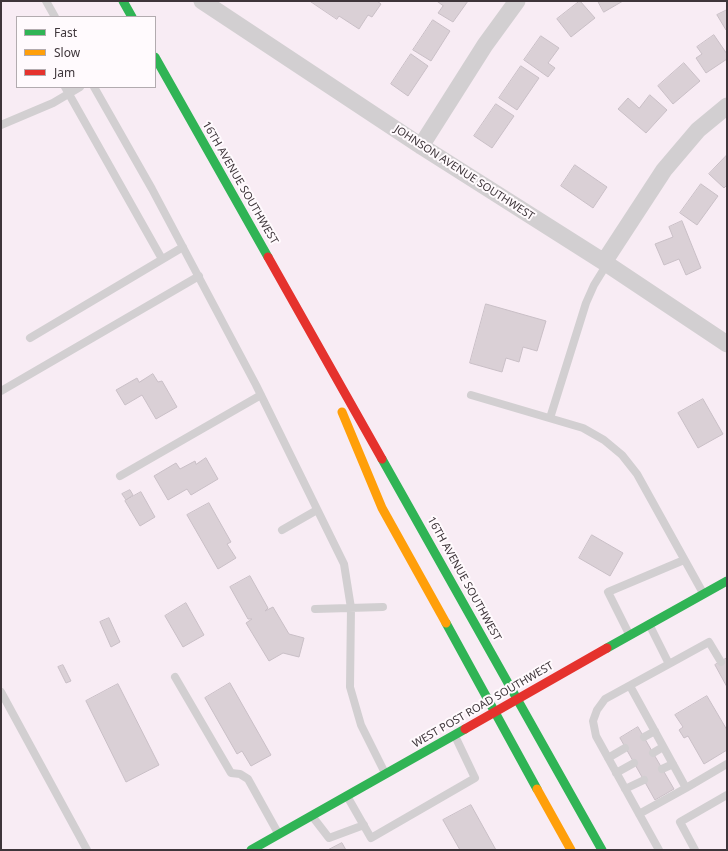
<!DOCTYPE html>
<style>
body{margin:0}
#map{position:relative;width:728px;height:851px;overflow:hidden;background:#f8ecf4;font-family:"Noto Sans",sans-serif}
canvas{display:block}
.frame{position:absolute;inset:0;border:2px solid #3e353a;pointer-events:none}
.legend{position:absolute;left:16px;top:16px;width:140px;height:72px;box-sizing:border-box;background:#fffafd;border:1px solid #b2abaf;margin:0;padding:5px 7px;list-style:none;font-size:12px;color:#3e353a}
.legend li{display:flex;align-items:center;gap:8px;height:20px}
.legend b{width:20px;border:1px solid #b2abaf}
</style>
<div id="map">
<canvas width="728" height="851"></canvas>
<div class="frame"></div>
<ul class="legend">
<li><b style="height:5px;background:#30b455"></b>Fast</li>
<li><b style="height:5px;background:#ff9f0a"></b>Slow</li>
<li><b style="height:5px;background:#e5322d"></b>Jam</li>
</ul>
</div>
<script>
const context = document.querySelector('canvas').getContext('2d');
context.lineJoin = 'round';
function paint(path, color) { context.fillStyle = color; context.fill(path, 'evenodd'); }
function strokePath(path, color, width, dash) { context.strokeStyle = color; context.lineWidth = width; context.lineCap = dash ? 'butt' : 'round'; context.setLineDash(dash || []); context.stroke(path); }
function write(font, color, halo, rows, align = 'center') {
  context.font = font + ' "Noto Sans",sans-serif'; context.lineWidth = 4; context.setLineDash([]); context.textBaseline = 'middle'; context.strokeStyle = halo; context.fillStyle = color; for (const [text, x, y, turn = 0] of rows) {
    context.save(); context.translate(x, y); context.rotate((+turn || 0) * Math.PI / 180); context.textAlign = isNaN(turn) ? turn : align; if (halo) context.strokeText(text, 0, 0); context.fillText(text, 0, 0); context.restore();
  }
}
const building = new Path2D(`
 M 310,1 L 377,1 L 381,4 L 372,17 L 368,15 L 359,29 L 339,16 L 337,19 Z
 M 437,1 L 468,1 L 453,22 L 438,13 L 443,6 Z
 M 580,1 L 595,18 L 571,37 L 557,19 Z
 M 598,1 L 623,1 L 604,12 Z
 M 727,10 L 727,29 L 726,30 L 717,15 Z
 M 433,20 L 450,31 L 431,61 L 413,50 Z
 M 714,35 L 727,54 L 727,59 L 706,73 L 696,58 L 702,54 L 697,47 Z
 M 541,36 L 559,48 L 548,63 L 555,68 L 548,77 L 524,60 Z
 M 411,54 L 428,66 L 408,96 L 391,84 Z
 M 684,63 L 700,81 L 673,104 L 658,86 Z
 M 521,66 L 539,78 L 517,110 L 499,98 Z
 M 650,95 L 667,110 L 646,133 L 618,109 L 628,98 L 639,108 Z
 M 496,104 L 514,116 L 492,148 L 474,136 Z
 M 727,155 L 727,185 L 724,188 L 709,174 Z
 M 575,165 L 607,187 L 593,208 L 561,186 Z
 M 701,184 L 718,196 L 697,225 L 680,213 Z
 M 682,221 L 701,268 L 686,275 L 679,259 L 664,265 L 655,244 L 673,237 L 669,227 Z
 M 486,304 L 546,321 L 537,351 L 523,347 L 519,362 L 506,358 L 502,372 L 470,363 Z
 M 153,374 L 158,382 L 162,381 L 177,407 L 156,419 L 142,395 L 125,405 L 116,390 L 137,378 L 139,382 Z
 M 703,399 L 723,434 L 698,448 L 678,413 Z
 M 206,458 L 218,479 L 191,495 L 187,489 L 168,500 L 154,476 L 176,463 L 180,469 L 195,461 L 196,464 Z
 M 130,490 L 133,495 L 126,500 L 122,494 Z
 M 141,492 L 155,517 L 140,526 L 125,501 Z
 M 209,503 L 231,542 L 227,544 L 236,558 L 218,569 L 187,515 Z
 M 592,535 L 623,553 L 610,576 L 579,558 Z
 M 250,576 L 268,608 L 265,611 L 273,607 L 289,634 L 304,638 L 299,657 L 283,653 L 269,661 L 246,623 L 252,619 L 248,619 L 230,587 Z
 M 186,603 L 204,635 L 183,647 L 165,616 Z
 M 109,618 L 120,642 L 111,647 L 100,622 Z
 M 727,658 L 727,687 L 715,665 Z
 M 63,665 L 71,681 L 66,683 L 58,667 Z
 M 230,683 L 271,755 L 251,766 L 242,751 L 237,754 L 205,698 Z
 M 118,684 L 159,765 L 126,782 L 86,701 Z
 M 707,696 L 727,730 L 727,750 L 704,764 L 688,736 L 684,738 L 679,730 L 683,727 L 675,715 Z
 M 638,727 L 674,789 L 655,800 L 620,738 Z
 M 471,805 L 496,850 L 460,850 L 443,820 Z
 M 342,843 L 346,850 L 328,850 Z`);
paint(building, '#dad0d6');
strokePath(building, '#c9bfc6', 1);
strokePath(new Path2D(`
 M 46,1 L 55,17
 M 65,87 L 162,259
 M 94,87 L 152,189 L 256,385 L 344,564 L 351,608 L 350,687 L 361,725 L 385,773
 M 1,125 L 53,103 L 80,87
 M 30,338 L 183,247
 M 1,391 L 199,276
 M 471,395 L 583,428 L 604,440 L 622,455 L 637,474 L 703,593
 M 550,418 L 586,303 L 594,285 L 607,264
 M 120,476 L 261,395
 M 282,530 L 317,510
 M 315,609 L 383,607
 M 649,624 L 669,664 L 605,699 L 597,710 L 593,721 L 596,736 L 659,850
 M 629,634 L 608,592 L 684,560
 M 669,664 L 709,642 L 721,662
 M 175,677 L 231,773 L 240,774 L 248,779 L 278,833
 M 630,686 L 686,788 L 639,814
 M 1,692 L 87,850
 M 644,737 L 655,731
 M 653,753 L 663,747
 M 608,758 L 625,748
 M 662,769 L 673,764
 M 616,773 L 634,763
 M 686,788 L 727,764
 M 625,789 L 644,780
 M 347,796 L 371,838 L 475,778 L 455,736
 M 312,816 L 329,838 L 364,825
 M 695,850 L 680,822 L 727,795`), '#d2cfd1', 8);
strokePath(new Path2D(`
 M 202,1 L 421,146 L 604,262 L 727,344
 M 421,146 L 485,45 L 517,1
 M 604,262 L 664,170 L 698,130 L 727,106`), '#d2cfd1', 17);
strokePath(new Path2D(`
 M 123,1 L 132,17
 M 155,57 L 268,257
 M 382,459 L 602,850
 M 446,623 L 537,789
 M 607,648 L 727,581
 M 251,850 L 465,729`), '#30b455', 9);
strokePath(new Path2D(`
 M 342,412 L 382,508 L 446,623
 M 537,789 L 571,850`), '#ff9f0a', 9);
strokePath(new Path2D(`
 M 268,257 L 382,459
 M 465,729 L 607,648`), '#e5322d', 9);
write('11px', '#3e353a', '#fffafd', [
 ["JOHNSON AVENUE SOUTHWEST",464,173,33],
 ["16TH AVENUE SOUTHWEST",240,183,60],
 ["16TH AVENUE SOUTHWEST",464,579,61],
 ["WEST POST ROAD SOUTHWEST",483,705,-30]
]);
</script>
